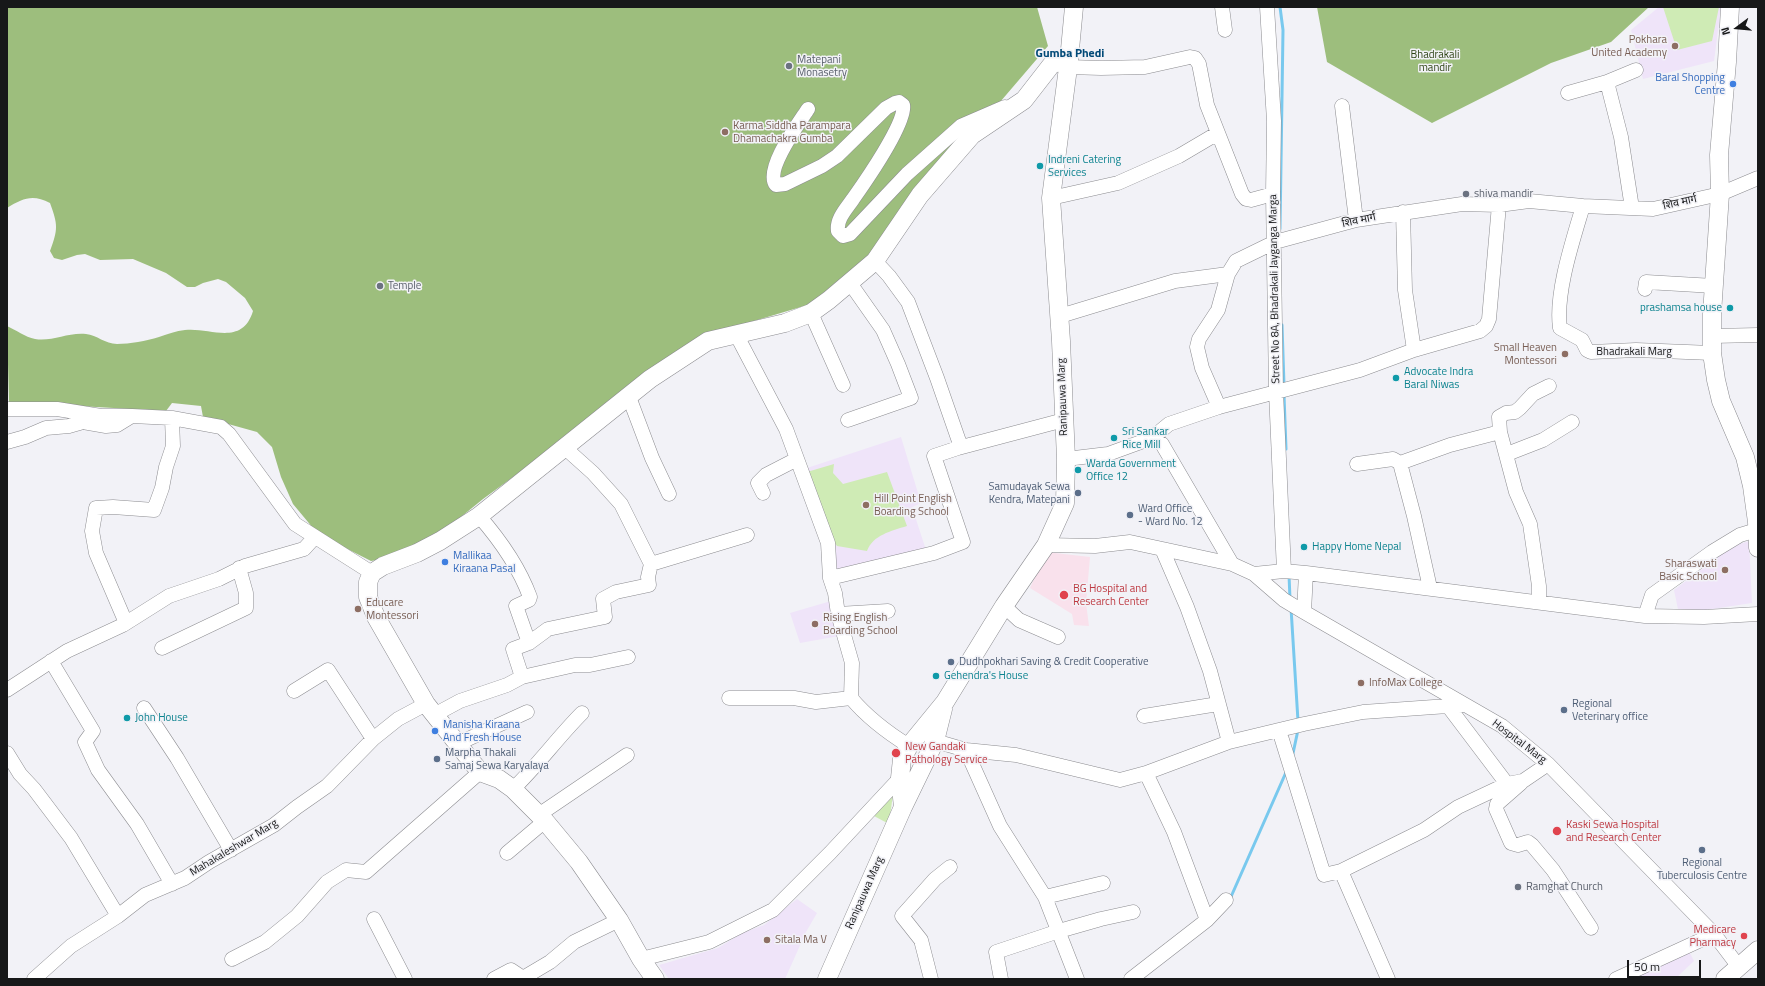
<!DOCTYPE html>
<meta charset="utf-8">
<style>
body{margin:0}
#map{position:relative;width:1765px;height:986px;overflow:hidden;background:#f2f2f7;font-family:"Titillium Web",sans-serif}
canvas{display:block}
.frame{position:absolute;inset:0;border:8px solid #171819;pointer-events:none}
.north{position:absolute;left:1717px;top:8px;width:40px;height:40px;-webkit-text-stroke:3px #f2f2f7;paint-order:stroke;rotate:254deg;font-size:11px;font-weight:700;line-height:16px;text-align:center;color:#171819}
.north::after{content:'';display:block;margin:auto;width:14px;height:18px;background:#171819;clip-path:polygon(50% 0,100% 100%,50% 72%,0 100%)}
.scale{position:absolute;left:1627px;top:960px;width:74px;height:18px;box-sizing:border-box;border:2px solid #171819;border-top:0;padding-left:5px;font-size:12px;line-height:14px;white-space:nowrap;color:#171819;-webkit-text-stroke:3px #f2f2f7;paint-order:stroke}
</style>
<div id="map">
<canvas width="1765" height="986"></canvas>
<div class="frame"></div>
<div class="north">N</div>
<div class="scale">50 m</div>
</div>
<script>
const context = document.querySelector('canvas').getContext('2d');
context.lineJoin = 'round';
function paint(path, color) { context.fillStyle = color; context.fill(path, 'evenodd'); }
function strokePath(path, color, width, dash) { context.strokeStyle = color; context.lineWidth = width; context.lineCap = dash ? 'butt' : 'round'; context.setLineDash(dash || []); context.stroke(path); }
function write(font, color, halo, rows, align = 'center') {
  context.font = font + ' "Titillium Web","Noto Sans Devanagari",sans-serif'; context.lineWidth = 3; context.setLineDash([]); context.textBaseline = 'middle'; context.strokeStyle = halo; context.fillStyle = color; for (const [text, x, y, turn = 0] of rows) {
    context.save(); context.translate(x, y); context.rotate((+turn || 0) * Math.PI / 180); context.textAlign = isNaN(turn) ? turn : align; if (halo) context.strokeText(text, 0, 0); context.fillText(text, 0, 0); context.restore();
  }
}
paint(new Path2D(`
 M 1659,7 L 1721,7 L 1714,61 L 1643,79 L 1631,30 Z
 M 901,437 L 921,503 L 912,507 L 926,550 L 834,575 L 804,469 Z
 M 1749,541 L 1752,603 L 1679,614 L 1674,590 L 1733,546 Z
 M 831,601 L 839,636 L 800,643 L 790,613 Z
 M 797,899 L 817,913 L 806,932 L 785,979 L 669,979 L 659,965 L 718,948 L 742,933 L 764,925 Z
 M 1689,951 L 1694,961 L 1675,979 L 1622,979 Z`), '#efe4f9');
paint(new Path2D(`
 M 1046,552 L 1090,557 L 1086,603 L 1089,626 L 1074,625 L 1072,614 L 1030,588 Z`), '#f9e1ec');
paint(new Path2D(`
 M 1663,7 L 1719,7 L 1712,41 L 1677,50 Z
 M 834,464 L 833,473 L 843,484 L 887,472 L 907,526 C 891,531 873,535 867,551 L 837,546 L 829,536 L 807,472 Z
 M 893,794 L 889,824 L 874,816 Z`), '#cfebb5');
paint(new Path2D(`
 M 7,7 L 1037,7 L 1048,46 L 917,199 L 875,257 L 821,301 L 707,335 L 483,499 L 440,534 L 392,557 L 371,561 L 318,534 L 293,504 L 281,477 L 272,447 L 257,432 L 203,417 L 201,406 L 172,403 L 166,411 L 9,402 L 7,326 C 16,330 25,337 35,339 C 52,342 68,332 86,334 C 97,335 105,344 117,344 C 130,344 146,341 159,337 C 168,334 176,331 185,330 C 210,327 242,347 253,311 L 245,298 L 226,282 L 218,279 L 203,283 L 195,287 L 187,287 L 166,273 L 133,259 L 100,260 L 85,254 L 77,255 L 62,260 L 54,258 L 50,251 C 58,229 58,225 50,203 C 33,194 23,198 7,208 Z
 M 1317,7 L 1649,7 L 1611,42 L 1551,63 L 1432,123 L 1327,62 Z`), '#9dbe7d');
strokePath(new Path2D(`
 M 1280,7 L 1283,30 L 1280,229
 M 1282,325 L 1284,385
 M 1284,395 L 1286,449
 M 1289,575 L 1290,599
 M 1291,608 L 1298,721
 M 1292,758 L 1298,730
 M 1230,899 L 1287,770`), '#79c9ee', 3);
const minor = new Path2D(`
 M 1222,7 L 1225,30
 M 1267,7 L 1274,121 L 1273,194 L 1276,392 L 1284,571
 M 1068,67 L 1101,68 L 1145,67 L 1190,57 L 1195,58 L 1199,64 L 1207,105 L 1242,194 L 1246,199 L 1251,200 L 1273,194
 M 1568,93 L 1607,82
 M 1342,106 L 1356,220
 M 808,109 C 799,123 764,170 776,185 L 785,184 L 822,166 L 837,156 L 886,108 L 895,103 L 899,102 L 903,105 C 907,122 865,182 853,199 C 847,208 836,219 838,231 L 843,236 L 850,234 L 907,174 L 961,126 L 1005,107
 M 1051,198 L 1118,183 L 1179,156 L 1218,133
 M 1583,206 C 1573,240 1555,293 1560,328 L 1582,340 L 1587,350 L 1591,352 L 1636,350 L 1712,353
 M 1632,208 L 1621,137 L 1607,82 L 1636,70
 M 1403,212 L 1405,290 L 1414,350
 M 875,261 L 889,276 L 908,302 L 937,378 L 961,447
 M 1645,289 L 1646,282 L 1714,286
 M 811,313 L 843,385
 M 1060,316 L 1175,281 L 1228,274
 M 736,334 L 786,429 L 828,543 L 830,578 L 835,593 L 838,614 L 852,663 L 851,698
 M 1712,336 L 1758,335
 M 629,397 L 652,458 L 669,494
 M 1219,407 L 1202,368 L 1197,347 L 1199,339 L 1218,310 L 1228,274 L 1236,261 L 1275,242 L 1356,220 L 1462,204 L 1499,205 L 1529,201 L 1583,206 L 1653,209 L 1720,194 L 1758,178
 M 7,409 L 57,409 L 101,416 L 132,416 L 172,418 L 221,427 L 229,434 L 295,524 L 372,573
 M 848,420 L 911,398 L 898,364 L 883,330 L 850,283
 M 1152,438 L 1162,444 L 1232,564
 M 7,442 L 25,437 L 46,428 L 69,426 L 83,422 L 106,426 L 117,425 L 130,417
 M 564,447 L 593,473 L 621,504 L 651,564 L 747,535
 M 1507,454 L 1543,440 L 1572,422
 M 1066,459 L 1108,454 L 1152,438 L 1169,424 L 1219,407 L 1360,370 L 1414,350 L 1480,331 L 1486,326 L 1489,319 L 1499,205
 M 1400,463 L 1450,445 L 1500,432
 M 1357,464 L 1393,459 L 1400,463 L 1414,516 L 1430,588
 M 763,493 L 758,483 L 766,475 L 797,459
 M 479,516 C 500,540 519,567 530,597 L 529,600 L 516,606 L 529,643 L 513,649 L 522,677
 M 1046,545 L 1095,546 L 1130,542 L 1232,564 L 1254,574 L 1284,571 L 1306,573 L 1645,616 L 1704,617 L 1758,614
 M 1162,549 L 1187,607 L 1210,671 L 1229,742
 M 1254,574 L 1284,600 L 1304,612 L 1502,726 L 1548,764 L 1714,934 L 1739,967
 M 830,578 L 934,553 L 963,542 L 934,456 L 958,448 L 1064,420
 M 1539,602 L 1539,586 L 1530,524 L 1516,492 L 1500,432 L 1499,417 L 1506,413 L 1515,412 L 1520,408 L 1533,394 L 1549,386
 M 1004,606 L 1019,620 L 1058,637
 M 1304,612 L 1306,573
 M 838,614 L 888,611
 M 1645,616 L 1652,595 L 1712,552 L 1740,535 L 1750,532 L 1758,536
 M 126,623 L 96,553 L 92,531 L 96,508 L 113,507 L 154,510 L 162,488 L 166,467 L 173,446 L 172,418
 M 529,643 L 548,629 L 605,617 L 603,599 L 616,592 L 649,585 L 648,577 L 651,564
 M 162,648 L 246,608 L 246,593 L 239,568
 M 51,661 L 93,731 L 85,742 L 98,770 L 137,824 L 172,884
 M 7,690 L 67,651 L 123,625 L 169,596 L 219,579 L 245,566 L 304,549 L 314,538
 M 294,691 L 328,670 L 373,739
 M 729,698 L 794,698 L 816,702 L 851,698 C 867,717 888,733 909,746
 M 1448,706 L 1507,784
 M 144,708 L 177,758 L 231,850
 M 434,715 L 460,701 L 507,685 L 522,677 L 575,665 L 590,665 L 628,657
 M 1144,716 L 1218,704
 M 1279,730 L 1324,875 L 1341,871 L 1424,830 L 1458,807 L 1507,784 L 1523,781 L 1548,764
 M 935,741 L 966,750 L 1016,755 L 1120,780 L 1146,773
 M 457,744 L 527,712
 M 966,750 L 1000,826 L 1045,897 L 1077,979
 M 7,753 L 20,774 L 34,789 L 71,838 L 118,916
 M 1521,783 L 1497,804 L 1496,809 L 1511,843 L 1518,845 L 1528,842 L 1532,845 L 1553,870 L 1591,928
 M 513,789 C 538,765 558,737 582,713
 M 540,814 L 627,755
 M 507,853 L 545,821
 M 1341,871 L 1388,979
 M 1045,897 L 1103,883
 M 374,919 L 405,979
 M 1207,920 L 1174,832 L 1146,773 L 1229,742 L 1304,724 L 1363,712 L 1462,705
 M 232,959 L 265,942 L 297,916 L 327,882 L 346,870 L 366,872 L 480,772
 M 641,959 L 709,942 L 773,910 L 830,853 L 900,778
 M 34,979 L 71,946 L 118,916 L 145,895 L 185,878 L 209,862 L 274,825 L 297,807 L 327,786 L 373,739 L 398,719 L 426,704
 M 494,979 L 511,970 L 523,978 L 550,962 L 574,942 L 619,920
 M 931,979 L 921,940 L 902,916 L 935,879 L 950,867
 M 1001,979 L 996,952 L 1059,931 L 1101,919 L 1133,912
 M 1131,979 L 1207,920 L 1226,900
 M 1616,979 L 1714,934`);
const major = new Path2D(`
 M 1730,7 L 1727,62 L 1719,155 L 1720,194 L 1712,314 L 1712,353 L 1716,380 L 1721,401 L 1745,457 L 1752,486 L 1757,522 L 1758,548
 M 903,807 L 900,778 L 902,759 L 909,746 L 945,702 L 1004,606 L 1046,545 L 1065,503 L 1066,459 L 1061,341 L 1051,198 L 1069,60 L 1074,7
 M 655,979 L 641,959 L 619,920 L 579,862 L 545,821 L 513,789 L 499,779 L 480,772 L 426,704 L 376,617 L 368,597 L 368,582 L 372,573 L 383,566 L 417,553 L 440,541 L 479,516 L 650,379 L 708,341 L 785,323 L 811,313 L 829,300 L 875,261 L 920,195 L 972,135 L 1024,100 L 1052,64 L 1069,60
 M 827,979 L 903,807 L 935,741 L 943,709
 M 1725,979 L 1758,950`);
strokePath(minor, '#8c8c90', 15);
strokePath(major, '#8c8c90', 19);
strokePath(minor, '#fff', 14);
strokePath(major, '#fff', 18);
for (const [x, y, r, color] of [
 [1675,46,4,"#8d6e63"],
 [789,66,4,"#6b7280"],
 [1733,84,4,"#3f7fe0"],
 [725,132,4,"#8d6e63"],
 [1040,166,4,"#0f9aa8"],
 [1466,194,4,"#6b7280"],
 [380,286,4,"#6b7280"],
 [1730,308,4,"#0f9aa8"],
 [1565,354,4,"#8d6e63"],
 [1396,378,4,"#0f9aa8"],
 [1114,438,4,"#0f9aa8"],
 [1078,470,4,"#0f9aa8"],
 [1078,493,4,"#5c6f8a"],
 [866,505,4,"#8d6e63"],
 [1130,515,4,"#5c6f8a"],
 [1304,547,4,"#0f9aa8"],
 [445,562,4,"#3f7fe0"],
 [1725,570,4,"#8d6e63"],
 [1064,595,5,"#e0444e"],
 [358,609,4,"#8d6e63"],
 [815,624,4,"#8d6e63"],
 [951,662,4,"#5c6f8a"],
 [936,676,4,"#0f9aa8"],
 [1361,683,4,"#8d6e63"],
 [1564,710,4,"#5c6f8a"],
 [127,718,4,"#0f9aa8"],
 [435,731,4,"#3f7fe0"],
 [896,753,5,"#e0444e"],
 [437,759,4,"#5c6f8a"],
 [1557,831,5,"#e0444e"],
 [1702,850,4,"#5c6f8a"],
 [1518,887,4,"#6b7280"],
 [1744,936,4,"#e0444e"],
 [767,940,4,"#8d6e63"]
]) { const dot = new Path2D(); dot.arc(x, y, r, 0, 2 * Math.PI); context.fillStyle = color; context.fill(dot); strokePath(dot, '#f2f2f7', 1.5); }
write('11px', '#785e54', '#f2f2f7', [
 ["Pokhara",1667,40,"right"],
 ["United Academy",1667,53,"right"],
 ["Karma Siddha Parampara",733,126],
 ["Dhamachakra Gumba",733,139],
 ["Small Heaven",1557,348,"right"],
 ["Montessori",1557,361,"right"],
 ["Hill Point English",874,499],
 ["Boarding School",874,512],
 ["Sharaswati",1717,564,"right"],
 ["Basic School",1717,577,"right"],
 ["Educare",366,603],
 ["Montessori",366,616],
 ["Rising English",823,618],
 ["Boarding School",823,631],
 ["InfoMax College",1369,683],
 ["Sitala Ma V",775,940]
], 'left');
write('11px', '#2e4416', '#f2f2f7', [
 ["Bhadrakali",1435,55],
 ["mandir",1435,68]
]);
write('11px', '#5b616d', '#f2f2f7', [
 ["Matepani",797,60],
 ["Monasetry",797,73],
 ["shiva mandir",1474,194],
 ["Temple",388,286],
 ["Ramghat Church",1526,887]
], 'left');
write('11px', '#366cbe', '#f2f2f7', [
 ["Baral Shopping",1725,78,"right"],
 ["Centre",1725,91,"right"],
 ["Mallikaa",453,556],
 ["Kiraana Pasal",453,569],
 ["Manisha Kiraana",443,725],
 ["And Fresh House",443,738]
], 'left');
write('11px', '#0d838f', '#f2f2f7', [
 ["Indreni Catering",1048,160],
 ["Services",1048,173],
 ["prashamsa house",1722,308,"right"],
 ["Advocate Indra",1404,372],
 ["Baral Niwas",1404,385],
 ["Sri Sankar",1122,432],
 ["Rice Mill",1122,445],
 ["Warda Government",1086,464],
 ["Office 12",1086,477],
 ["Happy Home Nepal",1312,547],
 ["Gehendra's House",944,676],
 ["John House",135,718]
], 'left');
write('11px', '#171819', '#f2f2f7', [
 ["शिव मार्ग",1680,203,-13],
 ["शिव मार्ग",1359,221,-12],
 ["Street No 8A, Bhadrakali Jayganga Marga",1275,289,-91],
 ["Bhadrakali Marg",1634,352],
 ["Ranipauwa Marg",1063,397,-92],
 ["Hospital Marg",1519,742,37],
 ["Mahakaleshwar Marg",234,848,-31],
 ["Ranipauwa Marg",865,893,-66]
]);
write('11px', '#4e5e75', '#f2f2f7', [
 ["Samudayak Sewa",1070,487,"right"],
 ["Kendra, Matepani",1070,500,"right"],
 ["Ward Office",1138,509],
 ["- Ward No. 12",1138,522],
 ["Dudhpokhari Saving & Credit Cooperative",959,662],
 ["Regional",1572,704],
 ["Veterinary office",1572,717],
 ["Marpha Thakali",445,753],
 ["Samaj Sewa Karyalaya",445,766],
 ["Regional",1702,863,"center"],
 ["Tuberculosis Centre",1702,876,"center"]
], 'left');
write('11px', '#be3a42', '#f2f2f7', [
 ["BG Hospital and",1073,589],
 ["Research Center",1073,602],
 ["New Gandaki",905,747],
 ["Pathology Service",905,760],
 ["Kaski Sewa Hospital",1566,825],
 ["and Research Center",1566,838],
 ["Medicare",1736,930,"right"],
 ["Pharmacy",1736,943,"right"]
], 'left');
write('bold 12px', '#004977', '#f2f2f7', [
 ["Gumba Phedi",1070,54]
]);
</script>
